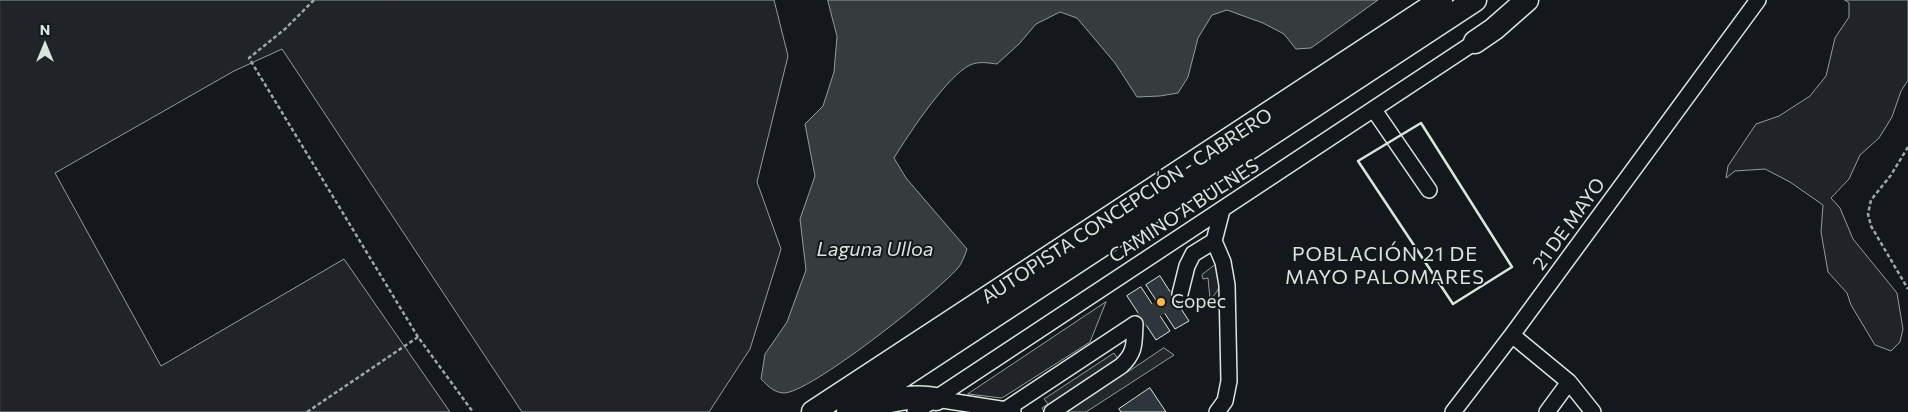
<!DOCTYPE html>
<meta charset="utf-8">
<style>
body{margin:0}
#map{position:relative;width:1908px;height:412px;overflow:hidden;background:#14181c;font-family:Commissioner,sans-serif}
canvas{display:block}
.north{position:absolute;left:20px;top:20px;width:50px;height:50px;-webkit-text-stroke:4px #14181c;paint-order:stroke;rotate:0deg;font-size:14px;font-weight:700;line-height:20px;text-align:center;color:#d8e6dc}
.north::after{content:'';display:block;margin:auto;width:18px;height:22px;background:#d8e6dc;clip-path:polygon(50% 0,100% 100%,50% 72%,0 100%)}
</style>
<div id="map">
<canvas width="1908" height="412"></canvas>
<div class="north">N</div>
</div>
<script>
const context = document.querySelector('canvas').getContext('2d');
context.lineJoin = 'round';
function paint(path, color) { context.fillStyle = color; context.fill(path, 'evenodd'); }
function strokePath(path, color, width, dash) { context.strokeStyle = color; context.lineWidth = width; context.lineCap = dash ? 'butt' : 'round'; context.setLineDash(dash || []); context.stroke(path); }
function write(font, color, halo, rows, align = 'center') {
  context.font = font + ' Commissioner,sans-serif'; context.lineWidth = 4; context.setLineDash([]); context.textBaseline = 'middle'; context.strokeStyle = halo; context.fillStyle = color; for (const [text, x, y, turn = 0] of rows) {
    context.save(); context.translate(x, y); context.rotate((+turn || 0) * Math.PI / 180); context.textAlign = isNaN(turn) ? turn : align; if (halo) context.strokeText(text, 0, 0); context.fillText(text, 0, 0); context.restore();
  }
}
const green = new Path2D(`
 M 0,0 L 774,0 L 788,56 L 757,182 L 781,249 L 750,349 L 709,412 L 522,412 L 282,49 L 234,71 L 55,173 L 161,366 L 344,259 L 450,412 L 0,412 Z
 M 1845,0 L 1908,0 L 1908,80 L 1901,91 L 1892,117 L 1879,138 L 1860,155 L 1849,179 L 1831,198 L 1840,208 L 1853,239 L 1897,293 L 1903,329 L 1900,342 L 1891,351 L 1875,345 L 1851,305 L 1847,293 L 1828,272 L 1821,232 L 1823,205 L 1790,182 L 1765,169 L 1735,171 L 1726,178 L 1728,166 L 1756,124 L 1779,116 L 1810,96 L 1826,76 L 1835,38 L 1849,17 L 1849,3 Z
 M 1219,262 C 1220,278 1223,289 1210,299 L 1208,278 L 1203,279 L 1202,275 Z
 M 1106,302 L 1090,342 L 1002,398 L 968,394 Z`);
paint(green, '#202428');
strokePath(green, '#939e99', 1);
const parking = new Path2D(`
 M 1164,348 L 1174,355 L 1086,412 L 1044,412 L 1042,408 L 1048,404 L 1044,399 L 1114,353 L 1127,372 Z`);
paint(parking, '#24282b');
strokePath(parking, '#939e99', 1);
const water = new Path2D(`
 M 828,0 L 1378,0 L 1311,48 L 1296,49 L 1284,34 L 1263,23 L 1227,10 L 1212,15 L 1198,38 L 1188,77 L 1178,93 L 1160,96 L 1137,97 L 1115,63 L 1077,18 L 1060,12 L 1036,24 L 1019,44 L 997,64 C 988,63 979,61 970,65 C 947,76 908,135 894,158 L 906,178 L 967,249 C 965,255 962,264 957,269 C 937,292 808,395 783,393 C 773,392 767,385 761,379 L 765,354 L 787,322 L 806,270 L 800,219 L 815,176 L 805,124 L 823,106 L 834,72 L 837,37 Z`);
paint(water, '#363b3e');
strokePath(water, '#939e99', 1);
const building = new Path2D(`
 M 1160,276 L 1189,321 L 1175,329 L 1146,285 Z
 M 1141,287 L 1170,331 L 1156,340 L 1127,296 Z
 M 1150,388 L 1166,412 L 1121,412 L 1119,409 Z`);
paint(building, '#2c363c');
strokePath(building, '#d8e6dc', 1);
strokePath(new Path2D(`
 M 1135,324 L 1180,294`), '#313739', 15, [15, 8]);
const minor = new Path2D(`
 M 1374,110 L 1429,190
 M 1180,294 L 1187,266 L 1193,254 L 1214,241
 M 1512,335 L 1569,382 L 1593,412
 M 936,399 L 1013,411
 M 1005,410 L 1135,324
 M 915,412 L 1475,42
 M 1052,412 L 1121,366 C 1136,352 1134,343 1135,324
 M 1217,412 L 1225,401 L 1229,381 L 1227,285 L 1223,262 L 1214,241 L 1222,210
 M 1453,412 L 1512,335 L 1758,0
 M 1547,412 L 1569,382`);
const highway = new Path2D(`
 M 1475,42 L 1494,29 L 1527,0
 M 868,407 C 891,400 912,395 936,399
 M 813,412 L 1441,0
 M 848,412 L 1475,0`);
strokePath(minor, '#d8e6dc', 18);
strokePath(highway, '#d8e6dc', 25);
strokePath(new Path2D(`
 M 314,0 L 285,29 L 249,58 L 418,337 L 473,412
 M 1908,147 L 1891,175 L 1871,200 L 1868,214 L 1871,226 L 1908,289
 M 307,412 L 418,337`), '#9da8a2', 2.5, [4, 2.5]);
strokePath(minor, '#14181c', 15);
strokePath(highway, '#14181c', 22);
strokePath(new Path2D(`
 M 1421,123 L 1512,267 L 1453,304 L 1358,161 Z`), '#d8e6dc', 2.5);
for (const [x, y, r, color] of [
 [1161,302,5,"#ffb74d"]
]) { const dot = new Path2D(); dot.arc(x, y, r, 0, 2 * Math.PI); context.fillStyle = color; context.fill(dot); strokePath(dot, '#14181c', 2); }
write('19px', '#d8e6dc', '#14181c', [
 ["AUTOPISTA CONCEPCIÓN - CABRERO",1127,206,-33],
 ["CAMINO A BULNES",1184,211,-33],
 ["21 DE MAYO",1569,224,-54]
]);
write('19px', '#d8e6dc', '#14181c', [
 ["Copec",1171,302]
], 'left');
write('italic 20px', '#d8e6dc', '#14181c', [
 ["Laguna Ulloa",875,249]
]);
context.letterSpacing = '1px';
write('20px', '#d8e6dc', '#14181c', [
 ["POBLACIÓN 21 DE",1385,254],
 ["MAYO PALOMARES",1385,277]
]);
context.letterSpacing = '0px';
</script>
